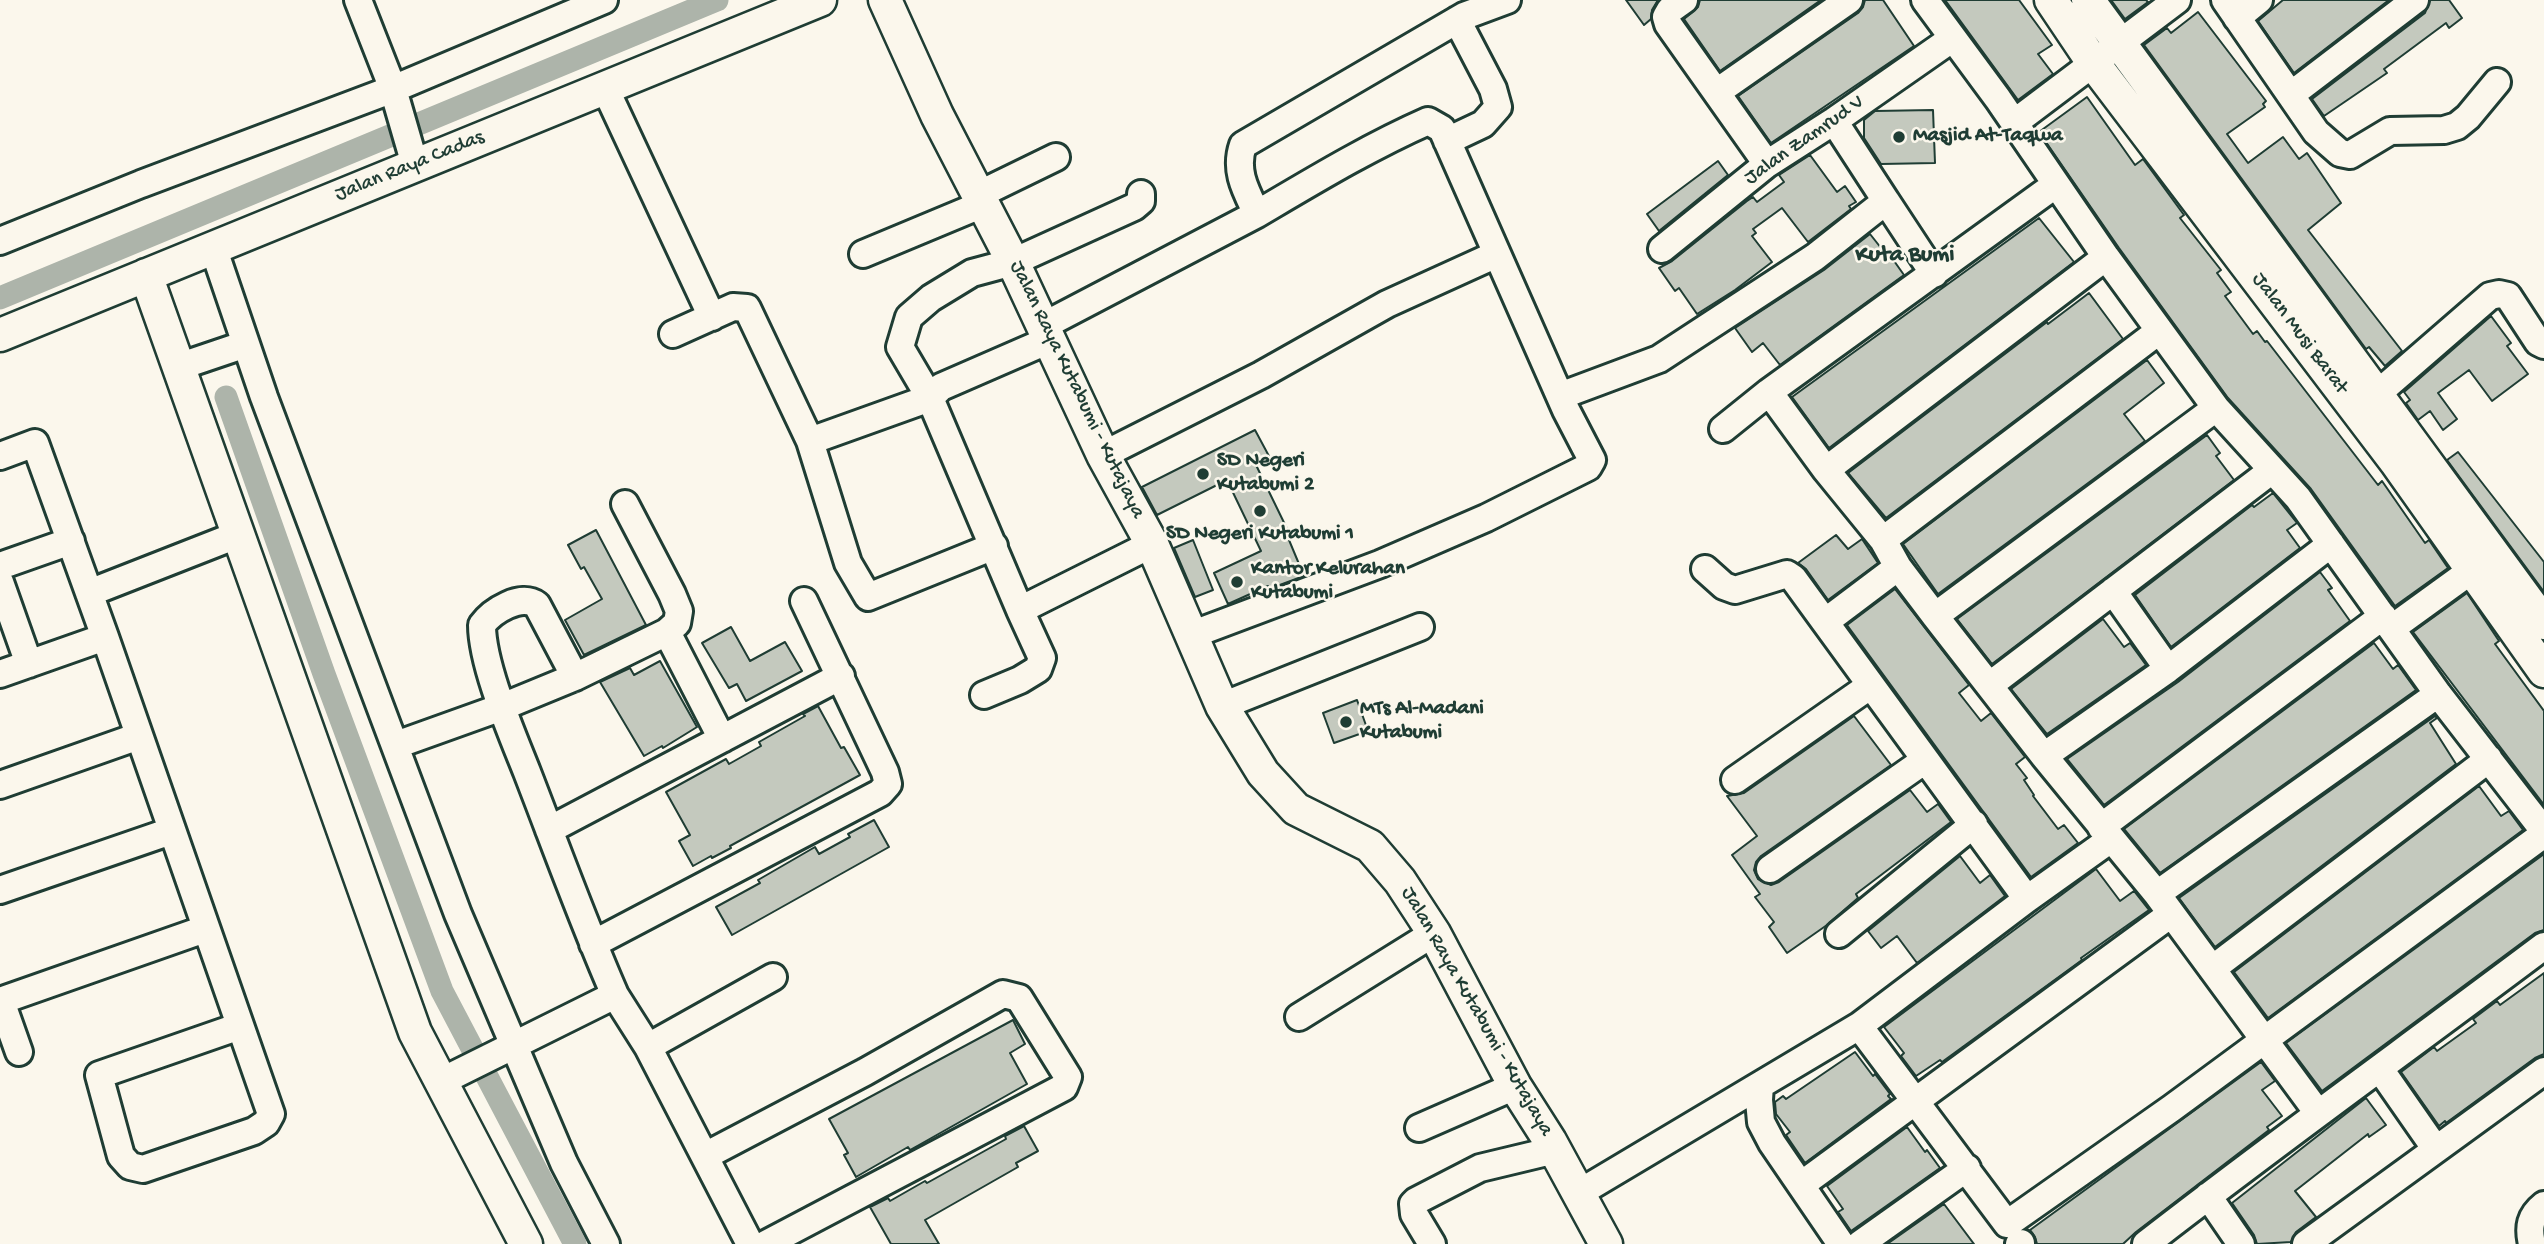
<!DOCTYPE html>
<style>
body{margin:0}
canvas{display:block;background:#fbf7ec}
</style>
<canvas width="2544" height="1244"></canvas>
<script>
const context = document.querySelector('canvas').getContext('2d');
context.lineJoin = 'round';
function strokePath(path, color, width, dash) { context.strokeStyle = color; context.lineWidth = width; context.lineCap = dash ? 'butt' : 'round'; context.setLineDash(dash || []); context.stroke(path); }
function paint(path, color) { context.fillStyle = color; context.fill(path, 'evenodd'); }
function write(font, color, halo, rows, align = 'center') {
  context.font = font + ' "Gochi Hand",sans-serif'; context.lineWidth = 5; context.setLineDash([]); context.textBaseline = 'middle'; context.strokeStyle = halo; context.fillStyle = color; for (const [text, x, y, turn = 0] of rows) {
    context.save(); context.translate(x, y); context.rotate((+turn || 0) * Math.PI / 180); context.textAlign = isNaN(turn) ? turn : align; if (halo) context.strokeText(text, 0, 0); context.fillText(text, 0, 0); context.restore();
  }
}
strokePath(new Path2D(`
 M 0,298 L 717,0
 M 226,397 L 324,674 L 442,991 L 575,1244`), '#adb4aa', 23);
const building = new Path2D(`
 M 1626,0 L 1658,0 L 1652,10 L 1651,19 L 1644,25 Z
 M 1700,0 L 1821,0 L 1720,71 L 1684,19 L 1698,7 Z
 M 1865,0 L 1883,0 L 1914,46 L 1771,143 L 1738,96 L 1858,13 L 1863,7 Z
 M 1945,0 L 2019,0 L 2052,45 L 2038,54 L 2053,74 L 2018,100 Z
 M 2111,0 L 2146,0 L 2148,2 L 2125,19 Z
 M 2283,0 L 2389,0 L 2294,73 L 2258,21 Z
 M 2430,0 L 2449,0 L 2462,18 L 2449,28 L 2446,23 L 2384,69 L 2387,73 L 2324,116 L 2312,99 L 2425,13 Z
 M 2198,12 L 2266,101 L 2263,104 L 2265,107 L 2227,134 L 2248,163 L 2283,137 L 2299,159 L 2307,153 L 2341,203 L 2308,230 L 2402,351 L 2385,366 L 2369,347 L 2366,349 L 2144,45 L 2167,28 L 2171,33 Z
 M 2087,97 L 2135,165 L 2143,159 L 2184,215 L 2180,218 L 2221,270 L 2217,273 L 2231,292 L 2225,296 L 2253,334 L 2257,331 L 2265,342 L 2267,341 L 2378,485 L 2382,481 L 2425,543 L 2429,540 L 2448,568 L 2395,606 L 2311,489 L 2228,398 L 2119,248 L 2039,132 Z
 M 1933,110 L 1935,163 L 1881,164 L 1864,138 L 1864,120 L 1875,111 Z
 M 1810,155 L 1837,192 L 1845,186 L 1856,202 L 1849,206 L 1851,209 L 1808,242 L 1782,208 L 1753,229 L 1756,233 L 1752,236 L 1772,262 L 1735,290 L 1697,314 L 1679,288 L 1675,291 L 1659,268 L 1672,261 L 1747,201 L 1753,197 L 1757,202 L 1784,182 L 1779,175 Z
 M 1718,161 L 1728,175 L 1659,231 L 1647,214 Z
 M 2039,218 L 2074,262 L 1829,448 L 1792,397 Z
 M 1870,234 L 1885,253 L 1887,251 L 1904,275 L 1780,365 L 1763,343 L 1752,352 L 1735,328 L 1824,270 Z
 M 2089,293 L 2123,339 L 1886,518 L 1848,473 L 2047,322 L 2048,324 Z
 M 2491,316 L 2511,343 L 2507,346 L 2528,374 L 2492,401 L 2469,370 L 2438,393 L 2457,419 L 2443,430 L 2430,411 L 2418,420 L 2406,403 L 2410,400 L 2404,392 Z
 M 2147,360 L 2164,383 L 2124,414 L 2145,441 L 1938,594 L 1903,544 Z
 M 1255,430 L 1270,458 L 1256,465 L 1292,539 L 1289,540 L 1304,576 L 1269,589 L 1268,586 L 1228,604 L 1214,573 L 1261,551 L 1227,480 L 1157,515 L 1142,487 Z
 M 2207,435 L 2220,453 L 2216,456 L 2234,480 L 1992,664 L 1957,619 Z
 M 2458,452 L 2544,562 L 2544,592 L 2447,460 Z
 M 2273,493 L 2297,523 L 2287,530 L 2300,548 L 2171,647 L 2135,595 L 2252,505 L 2254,507 Z
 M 596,530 L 646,625 L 584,655 L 565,620 L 602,599 L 584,567 L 581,569 L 568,545 Z
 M 1836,535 L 1848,549 L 1862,539 L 1878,563 L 1828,600 L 1806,569 L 1798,563 Z
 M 1193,540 L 1213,590 L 1195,597 L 1174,548 Z
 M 2320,572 L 2332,588 L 2328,590 L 2350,621 L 2104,805 L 2067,759 L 2178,682 Z
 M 1895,589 L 1969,685 L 1959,693 L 1981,721 L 1991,713 L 2025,757 L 2016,764 L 2027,778 L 2024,780 L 2034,795 L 2033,796 L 2058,829 L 2064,825 L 2078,843 L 2031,877 L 1847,625 Z
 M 2467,593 L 2499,641 L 2495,644 L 2544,711 L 2544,805 L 2413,632 Z
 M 2103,619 L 2124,647 L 2130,643 L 2146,665 L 2047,734 L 2011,689 Z
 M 731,627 L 750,661 L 785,642 L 802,671 L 746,701 L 737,684 L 729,688 L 702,643 Z
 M 2374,643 L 2393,669 L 2398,665 L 2416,690 L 2160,873 L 2124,829 Z
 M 660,661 L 697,727 L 663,748 L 662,746 L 644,756 L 600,682 L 630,668 L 634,675 Z
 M 1357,700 L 1368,731 L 1334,743 L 1323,713 Z
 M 818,706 L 841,748 L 844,747 L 860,775 L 730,846 L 731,848 L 712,858 L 711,856 L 693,866 L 679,841 L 690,835 L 666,792 L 726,759 L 729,764 L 761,746 L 759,742 L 805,716 L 803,714 Z
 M 1854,716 L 1891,765 L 1761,856 L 1756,862 L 1754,870 L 1758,879 L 1771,885 L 1779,882 L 1910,790 L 1927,812 L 1938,804 L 1951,822 L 1856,894 L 1858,898 L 1827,925 L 1787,953 L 1769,927 L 1774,922 L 1755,897 L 1760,894 L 1732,855 L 1757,836 L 1727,796 L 1744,793 Z
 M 2435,716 L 2437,718 L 2430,723 L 2456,764 L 2215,947 L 2179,898 Z
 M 2479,786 L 2501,816 L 2509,811 L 2523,830 L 2268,1018 L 2234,972 Z
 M 874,820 L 889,847 L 732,935 L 716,907 L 760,883 L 758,880 L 815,847 L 819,854 L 850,837 L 848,834 Z
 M 2544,854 L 2544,930 L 2535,933 L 2322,1091 L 2286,1043 Z
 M 1960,856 L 1980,883 L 1990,875 L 2005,896 L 1917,963 L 1897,936 L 1881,948 L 1868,931 Z
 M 2096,869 L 2120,901 L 2134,891 L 2149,910 L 2081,958 L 2082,960 L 1942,1062 L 1940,1060 L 1916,1076 L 1901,1056 L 1904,1053 L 1884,1027 Z
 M 2544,973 L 2544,1054 L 2535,1058 L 2446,1123 L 2445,1121 L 2439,1126 L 2401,1072 L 2434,1047 L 2437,1051 L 2476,1023 L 2473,1019 L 2497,1001 L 2500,1005 Z
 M 1013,1020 L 1025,1044 L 1010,1053 L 1027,1084 L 919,1145 L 910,1150 L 908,1147 L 856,1177 L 844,1155 L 848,1153 L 829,1119 Z
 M 1855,1052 L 1873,1076 L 1875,1074 L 1890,1094 L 1888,1096 L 1891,1099 L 1805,1163 L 1786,1135 L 1790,1132 L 1776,1114 L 1775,1102 L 1783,1096 L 1786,1099 Z
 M 2261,1062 L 2275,1081 L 2262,1090 L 2282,1116 L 2267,1127 L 2269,1130 L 2136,1232 L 2123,1244 L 2037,1244 L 2035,1237 L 2030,1230 Z
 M 2366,1098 L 2386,1125 L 2369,1137 L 2368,1134 L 2295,1191 L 2316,1217 L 2296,1232 L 2291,1242 L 2257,1244 L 2254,1235 L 2232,1203 Z
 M 1024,1126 L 1038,1151 L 1016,1163 L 1018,1167 L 925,1220 L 939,1244 L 891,1244 L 870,1207 L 888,1198 L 890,1201 L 925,1181 L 927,1183 L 1006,1139 L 1005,1136 Z
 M 1907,1127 L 1925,1152 L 1927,1150 L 1940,1168 L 1851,1231 L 1838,1212 L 1843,1209 L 1827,1186 Z
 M 1944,1204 L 1974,1244 L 1887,1244 Z`);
paint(building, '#c4c9be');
strokePath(building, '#1f3d34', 2);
const minor = new Path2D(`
 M 358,0 L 393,89 L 415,165
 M 1684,0 L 1670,10 L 1666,17 L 1668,24 L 1767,164
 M 1925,0 L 1998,99 L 2106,257 L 2216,408 L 2298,498 L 2438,694 L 2544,831
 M 2225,0 L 2316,132 L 2340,153 L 2350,155 L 2390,131 L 2444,130 L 2457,126 L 2468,117 L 2497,82
 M 2237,18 L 2259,0
 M 605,88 L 712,317
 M 1717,92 L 1849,0
 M 2292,94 L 2415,0
 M 2014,123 L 2177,0
 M 1447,141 L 1483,124 L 1498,107 L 1493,89 L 1457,20
 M 978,195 L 1056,157
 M 1886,201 L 1934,274
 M 0,241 L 141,184 L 393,89 L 604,0
 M 213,247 L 264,397 L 458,914 L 564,1163 L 606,1244
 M 1662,249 L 1767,164 L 1834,121 L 1953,38
 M 863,254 L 983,204
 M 1043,326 L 1257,214 C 1246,191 1234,171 1243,145 L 1464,16 L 1507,0
 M 673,334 L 733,307 L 747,308 L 810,441 L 848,563 L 868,597 L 994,546
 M 1049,340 L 941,387 L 930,398 L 1020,610 L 1152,544
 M 178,367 L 246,344
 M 1769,392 L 1826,470 L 1883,540 L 1898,567 L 1935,616 L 2044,756 L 2157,894 L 2318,1113
 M 1560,396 L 1659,359 L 1815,257 L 1886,201 L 1834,121
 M 2361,408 L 2490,296 L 2499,294 L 2508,296 L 2538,342 L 2544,345
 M 1723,429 L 1769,392 L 2055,185
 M 810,441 L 930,398 L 900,347 L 909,317 L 931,298 L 972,273 L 1013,262 L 1134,207 L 1141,201 L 1141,194
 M 1103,455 L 1261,375 L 1387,304 L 1497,254
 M 0,456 L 35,443 L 105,637 L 271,1114 L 266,1123 L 254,1131 L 143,1169 L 130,1166 L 121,1156 L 99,1075 L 240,1026
 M 1826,470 L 2106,257
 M 1883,540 L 2159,331
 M 0,566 L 71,541
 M 1705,569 L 1724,586 L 1735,590 L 1787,574 L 1793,578 L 1825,622 L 1898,567
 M 0,582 L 29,664
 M 2113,591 L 2168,669
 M 89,593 L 237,535
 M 1935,616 L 2216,408
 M 1825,622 L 2027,899
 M 2392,628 L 2472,570
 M 667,632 L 722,739
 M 1191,635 L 1380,564 L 1486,518 L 1588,467 L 1592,460 L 1566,410 L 1442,129 L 1428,121 C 1369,147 1313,181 1257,214
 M 0,674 L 105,637
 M 575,677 L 537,605 C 521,593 492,611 482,625 C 482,665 512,734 527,772 C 556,847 583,922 615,995
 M 1990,685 L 2271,471
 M 984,695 L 1020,680 L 1038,669 L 1042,658 L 1020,610
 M 1222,706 L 1420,627
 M 396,745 L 502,707 L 575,677 L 667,632 L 677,623 L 679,611 L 672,594 L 625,504
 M 2044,756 L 2168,669 L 2331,544
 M 1735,780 L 1871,685
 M 0,785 L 139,736
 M 2101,827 L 2383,616
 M 549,830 L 841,676
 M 1770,869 L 1925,760
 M 0,890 L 171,831
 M 2157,894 L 2438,694
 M 1839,934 L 1974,824
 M 593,944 L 880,793 L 888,784 L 885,772 L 804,601
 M 2212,969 L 2489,759
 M 0,1001 L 205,929
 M 1,1001 L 19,1052
 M 1299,1017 L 1434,933
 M 1859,1026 L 2007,1224 L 2172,1108 L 2544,834
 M 648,1047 L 773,977
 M 2380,1069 L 2435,1148
 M 440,1082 L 615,995 L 648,1047 L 750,1244
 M 1760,1085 L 1759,1100 L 1761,1122 L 1772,1143 L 1841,1244
 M 1419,1128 L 1515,1086
 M 705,1156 L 865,1072 L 1003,994 L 1019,998 L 1068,1077 L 1064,1087 L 766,1244
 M 1801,1185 L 2171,914
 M 1579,1193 L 1859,1026 L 2027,899 L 2111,839
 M 2208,1196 L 2241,1244
 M 1432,1244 L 1414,1214 L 1413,1204 L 1416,1201 L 1480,1168 L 1555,1150
 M 1860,1244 L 1967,1168
 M 2019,1244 L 2021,1243
 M 2146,1244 C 2277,1142 2411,1046 2544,946
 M 2306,1244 L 2544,1071
 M 2532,1244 C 2528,1227 2530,1216 2544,1205`);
const tertiary = new Path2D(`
 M 885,0 L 937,115 L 1013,262 L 1103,455 L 1152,544 L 1222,706 L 1263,773 L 1296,809 L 1370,846 L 1400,881 L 1434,933 L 1515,1086 L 1550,1141 L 1606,1244
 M 2051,0 L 2094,64 L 2396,462 L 2544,671
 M 2088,0 L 2544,623
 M 146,275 L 415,1032 L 526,1244
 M 0,335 L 820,0`);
strokePath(minor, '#1f3d34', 32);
strokePath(tertiary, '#1f3d34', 37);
strokePath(minor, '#fbf7ec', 26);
strokePath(tertiary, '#fbf7ec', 32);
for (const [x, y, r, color] of [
 [1899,137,7,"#1f3d34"],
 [1203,474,7,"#1f3d34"],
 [1260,511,7,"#1f3d34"],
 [1237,582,7,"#1f3d34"],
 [1346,722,7,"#1f3d34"]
]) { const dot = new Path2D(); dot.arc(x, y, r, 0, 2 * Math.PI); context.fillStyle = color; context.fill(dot); strokePath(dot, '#fbf7ec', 2.5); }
write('bold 21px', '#1f3d34', '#fbf7ec', [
 ["Masjid At-Taqwa",1913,137],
 ["SD Negeri",1217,462],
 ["Kutabumi 2",1217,486],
 ["SD Negeri Kutabumi 1",1260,535,"center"],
 ["Kantor Kelurahan",1251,570],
 ["Kutabumi",1251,594],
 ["MTs Al-Madani",1360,710],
 ["Kutabumi",1360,734]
], 'left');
write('21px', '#1f3d34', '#fbf7ec', [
 ["Jalan Zamrud V",1805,141,-35],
 ["Jalan Raya Cadas",410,167,-22],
 ["Jalan Musi Barat",2299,334,53],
 ["Jalan Raya Kutabumi - Kutajaya",1076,390,64],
 ["Jalan Raya Kutabumi - Kutajaya",1476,1012,60]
]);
write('bold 24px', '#1f3d34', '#fbf7ec', [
 ["Kuta Bumi",1905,256]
]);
</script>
